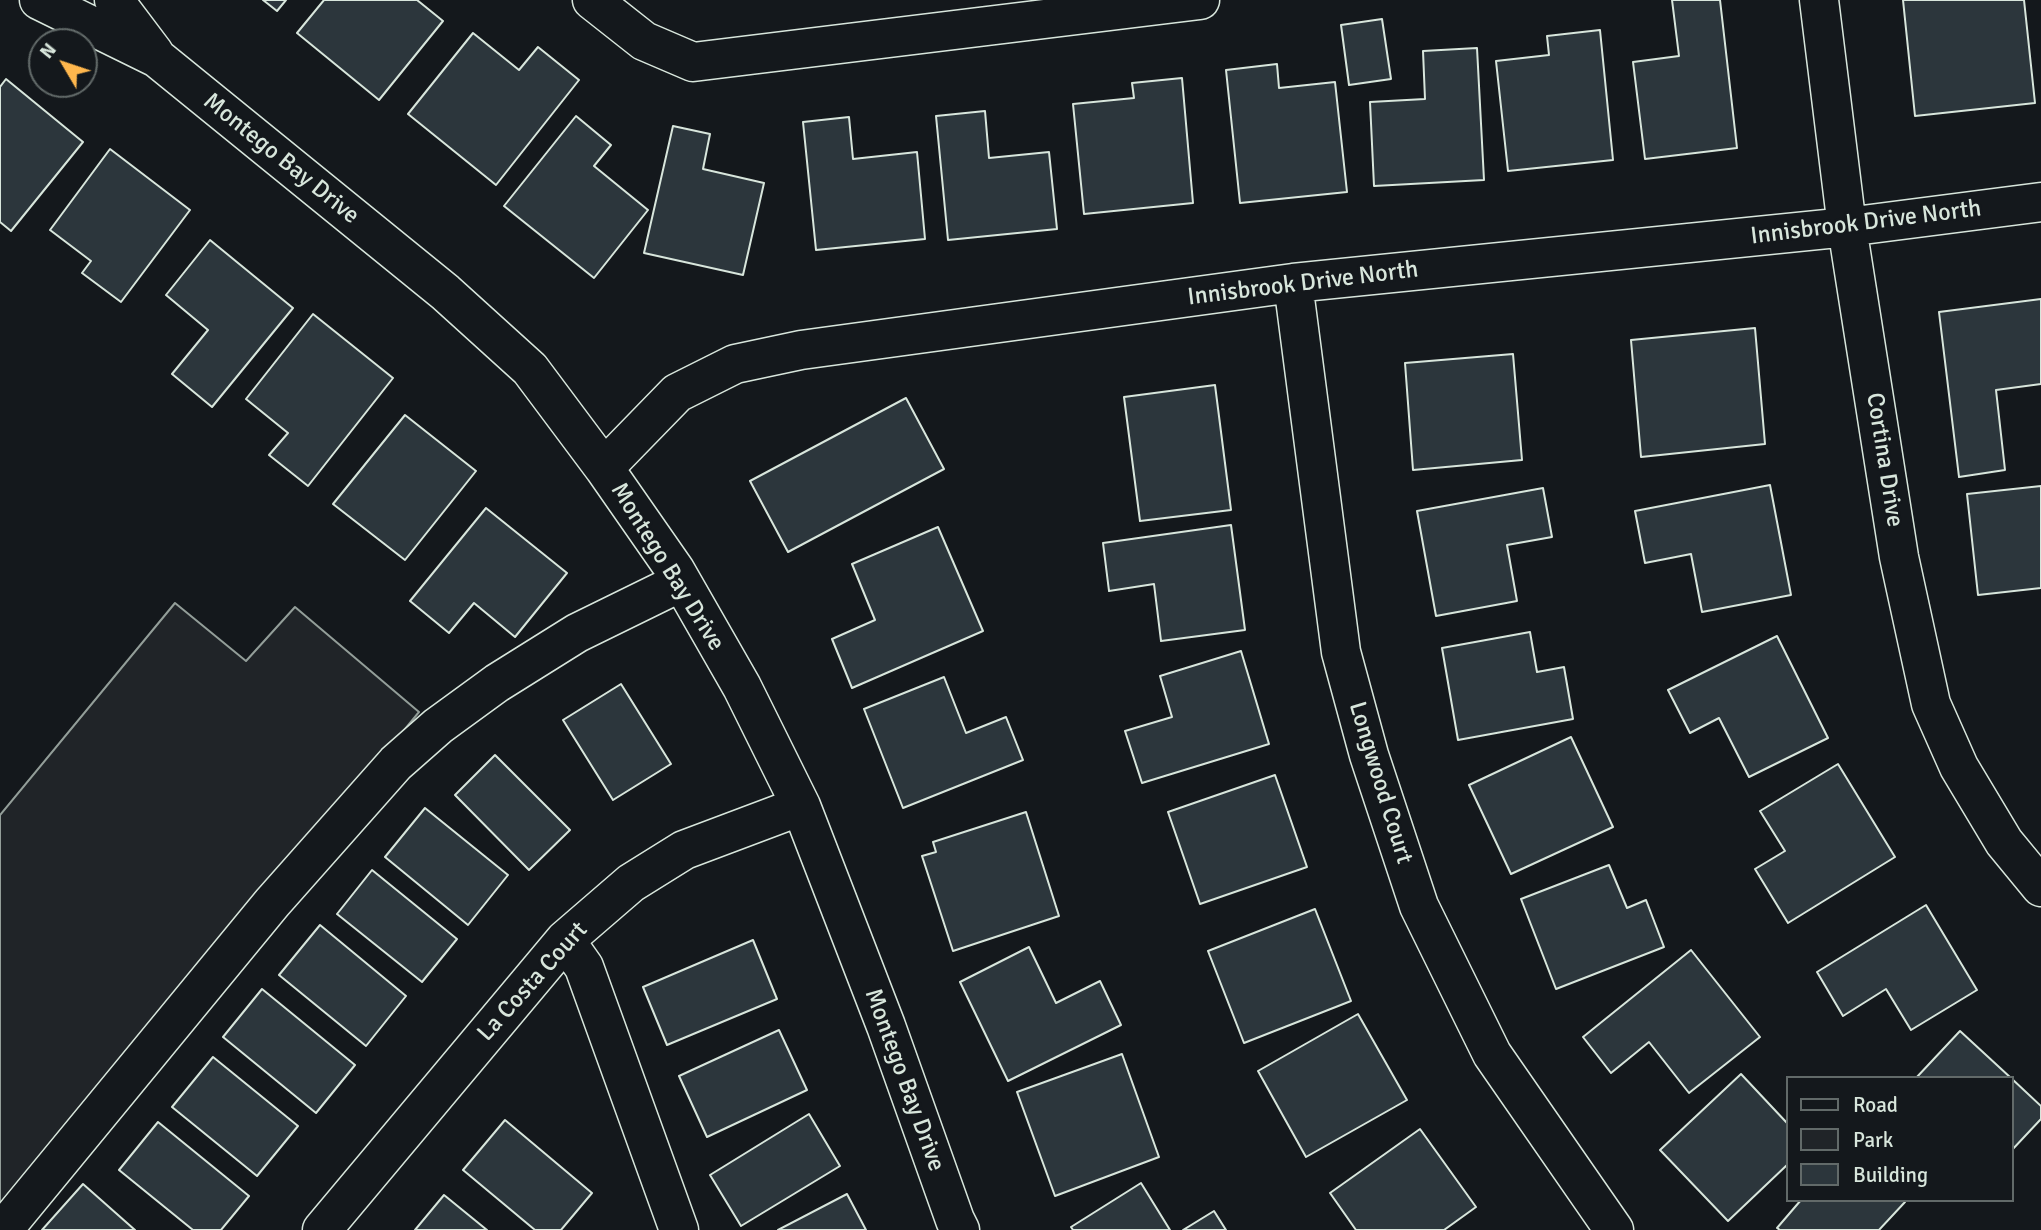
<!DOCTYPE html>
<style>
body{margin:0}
#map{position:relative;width:2041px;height:1230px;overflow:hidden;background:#14181c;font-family:Signika,sans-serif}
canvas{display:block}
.legend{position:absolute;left:1786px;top:1076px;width:228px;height:126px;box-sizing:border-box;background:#14181c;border:2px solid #626a69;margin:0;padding:9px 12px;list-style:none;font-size:21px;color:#d8e6dc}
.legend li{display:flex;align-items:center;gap:14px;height:35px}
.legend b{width:35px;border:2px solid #626a69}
.north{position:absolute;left:28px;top:28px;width:70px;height:70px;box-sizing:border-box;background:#14181c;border:2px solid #626a69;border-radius:50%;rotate:309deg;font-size:19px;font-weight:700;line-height:28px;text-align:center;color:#d8e6dc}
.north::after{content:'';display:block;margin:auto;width:24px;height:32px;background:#ffb74d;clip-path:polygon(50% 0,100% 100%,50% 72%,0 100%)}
</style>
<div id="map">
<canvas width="2041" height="1230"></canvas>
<ul class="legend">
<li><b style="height:9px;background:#14181c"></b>Road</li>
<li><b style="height:19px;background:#202428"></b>Park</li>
<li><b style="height:19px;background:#2c363c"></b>Building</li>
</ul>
<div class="north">N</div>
</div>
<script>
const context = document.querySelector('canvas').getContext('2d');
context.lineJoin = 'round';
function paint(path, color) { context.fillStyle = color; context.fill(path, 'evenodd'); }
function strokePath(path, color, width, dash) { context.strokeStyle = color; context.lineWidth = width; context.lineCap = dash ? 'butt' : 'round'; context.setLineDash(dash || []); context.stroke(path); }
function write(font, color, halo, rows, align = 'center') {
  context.font = font + ' Signika,sans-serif'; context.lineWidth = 5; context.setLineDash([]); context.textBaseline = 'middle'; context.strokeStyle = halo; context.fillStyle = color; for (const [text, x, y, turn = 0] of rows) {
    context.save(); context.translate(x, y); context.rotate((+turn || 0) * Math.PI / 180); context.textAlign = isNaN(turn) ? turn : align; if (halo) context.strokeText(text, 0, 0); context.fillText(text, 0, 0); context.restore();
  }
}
const green = new Path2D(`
 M 175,603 L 246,661 L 295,607 L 419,712 L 0,1222 L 0,815 Z`);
paint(green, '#202428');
strokePath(green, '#939e99', 2);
const building = new Path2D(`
 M 263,0 L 286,0 L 277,11 Z
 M 324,0 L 417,0 L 443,21 L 379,100 L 297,33 Z
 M 1672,0 L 1720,0 L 1737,148 L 1645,159 L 1633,62 L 1679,56 Z
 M 1903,0 L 2024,0 L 2035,103 L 1915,116 Z
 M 1382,19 L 1391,79 L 1349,85 L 1341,25 Z
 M 1600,30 L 1613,160 L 1508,171 L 1496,61 L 1549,55 L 1547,36 Z
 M 473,33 L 519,70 L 538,47 L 579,80 L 496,185 L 408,114 Z
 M 1477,48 L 1484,180 L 1374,186 L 1370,102 L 1425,99 L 1423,51 Z
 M 1277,64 L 1279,88 L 1335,82 L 1347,192 L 1240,203 L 1226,70 Z
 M 1182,78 L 1193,203 L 1084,214 L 1073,104 L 1134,98 L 1132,83 Z
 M 6,79 L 83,142 L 11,231 L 0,222 L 0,87 Z
 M 985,111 L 989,158 L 1049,152 L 1057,229 L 948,240 L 936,116 Z
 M 576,116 L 611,145 L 594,166 L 648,210 L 594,278 L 504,206 Z
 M 849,117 L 853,159 L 917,152 L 925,239 L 816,250 L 803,122 Z
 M 673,126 L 710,134 L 703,169 L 764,183 L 743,275 L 644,253 Z
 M 110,149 L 190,210 L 121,302 L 82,273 L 91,261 L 50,230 Z
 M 210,240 L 293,308 L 212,407 L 172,374 L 208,330 L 166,295 Z
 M 2041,299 L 2041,384 L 1996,390 L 2005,470 L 1959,477 L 1939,312 Z
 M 313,314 L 393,378 L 308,486 L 269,455 L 288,433 L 246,399 Z
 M 1755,328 L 1765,444 L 1641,457 L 1631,340 Z
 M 1513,354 L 1522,460 L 1413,470 L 1405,363 Z
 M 1215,385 L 1231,510 L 1140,521 L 1124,397 Z
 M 906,398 L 944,469 L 788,552 L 750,481 Z
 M 405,415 L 476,471 L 405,560 L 333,504 Z
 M 1770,485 L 1791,595 L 1702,612 L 1691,554 L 1645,563 L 1635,511 Z
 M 2041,486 L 2041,588 L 1978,595 L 1967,494 Z
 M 1543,488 L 1552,537 L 1507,545 L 1517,601 L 1436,616 L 1417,511 Z
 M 486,508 L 567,573 L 515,637 L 474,603 L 449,633 L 410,601 Z
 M 1231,525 L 1245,630 L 1161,641 L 1154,584 L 1109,591 L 1103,543 Z
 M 938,527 L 983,631 L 852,688 L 832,639 L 875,620 L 852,564 Z
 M 1530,632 L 1537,672 L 1564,667 L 1573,719 L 1458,740 L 1442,648 Z
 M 1777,636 L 1828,738 L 1749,777 L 1719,718 L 1690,733 L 1668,690 Z
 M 1241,651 L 1269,744 L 1142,783 L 1125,731 L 1172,717 L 1160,676 Z
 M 944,677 L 966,733 L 1006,717 L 1023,760 L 903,808 L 864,709 Z
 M 621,684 L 671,764 L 613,800 L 563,720 Z
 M 1571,737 L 1613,827 L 1511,874 L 1469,785 Z
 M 495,755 L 570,830 L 529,870 L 455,795 Z
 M 1838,764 L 1895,857 L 1788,923 L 1755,869 L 1785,851 L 1760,811 Z
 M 1275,775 L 1307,867 L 1200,904 L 1168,812 Z
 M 425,808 L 508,875 L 468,925 L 385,857 Z
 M 1026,812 L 1059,916 L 953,951 L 922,856 L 936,852 L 933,842 Z
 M 1609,865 L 1627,908 L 1646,900 L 1664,947 L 1556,989 L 1521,899 Z
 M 372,870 L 457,939 L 422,982 L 337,914 Z
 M 1926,905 L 1977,990 L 1911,1030 L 1886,989 L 1843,1016 L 1817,972 Z
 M 1315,909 L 1351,1001 L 1244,1043 L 1208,951 Z
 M 320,925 L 406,996 L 366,1046 L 279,975 Z
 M 753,940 L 777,999 L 667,1045 L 643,987 Z
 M 1029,947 L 1056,1003 L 1100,981 L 1121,1025 L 1008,1081 L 960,982 Z
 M 1691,950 L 1760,1037 L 1689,1093 L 1649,1042 L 1611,1073 L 1583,1037 Z
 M 262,989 L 355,1065 L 316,1113 L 223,1037 Z
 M 1358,1014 L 1407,1100 L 1306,1157 L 1258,1071 Z
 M 779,1030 L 807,1090 L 707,1137 L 679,1076 Z
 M 1960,1031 L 2011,1078 L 1916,1078 Z
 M 1122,1054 L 1159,1157 L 1055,1196 L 1017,1092 Z
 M 213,1057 L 298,1126 L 257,1176 L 172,1107 Z
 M 1741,1074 L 1787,1123 L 1787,1165 L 1728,1221 L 1660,1150 Z
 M 2011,1078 L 2041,1106 L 2041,1119 L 2011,1151 Z
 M 809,1114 L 840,1166 L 741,1226 L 710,1175 Z
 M 505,1120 L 592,1193 L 561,1230 L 535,1230 L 463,1170 Z
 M 158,1122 L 249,1196 L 221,1230 L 193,1230 L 119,1170 Z
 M 1420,1129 L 1476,1207 L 1444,1230 L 1356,1230 L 1330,1193 Z
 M 1141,1183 L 1170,1230 L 1073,1230 L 1071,1227 Z
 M 83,1184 L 135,1230 L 42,1230 Z
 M 847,1194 L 866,1230 L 778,1230 Z
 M 444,1195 L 487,1230 L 415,1230 Z
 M 1801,1200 L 1903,1200 L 1905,1202 L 1879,1230 L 1780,1230 L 1777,1228 Z
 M 1214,1211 L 1226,1230 L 1183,1230 Z`);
paint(building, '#2c363c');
strokePath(building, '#d8e6dc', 2);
const minor = new Path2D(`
 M 39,0 L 157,58 L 445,292 L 530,369 L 604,468 L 675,570 L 742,687 L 801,806 L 886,1026 L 955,1220 L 960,1230
 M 114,0 L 154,53
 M 592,0 L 644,41 L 693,62 L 1200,0
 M 1819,0 L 1847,227 L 1899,557 L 1931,704 L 1959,767 L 2004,842 L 2041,887
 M 1293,283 L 1341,652 L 1369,755 L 1419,906 L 1492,1054 L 1614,1230
 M 604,468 L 677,393 L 735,364 L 801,350 L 1293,283 L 1847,227 L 2041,202
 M 565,940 L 584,967 L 679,1230
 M 3,1230 L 272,903 L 396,763 L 438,726 L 497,683 L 577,633 L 681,582
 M 322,1230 L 565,940 L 631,883 L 684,850 L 801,806`);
strokePath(minor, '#d8e6dc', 41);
strokePath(minor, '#14181c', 38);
write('24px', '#d8e6dc', '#14181c', [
 ["Montego Bay Drive",281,159,39],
 ["Innisbrook Drive North",1866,223,-7],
 ["Innisbrook Drive North",1303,284,-7],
 ["Cortina Drive",1884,460,81],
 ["Montego Bay Drive",667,567,58],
 ["Longwood Court",1380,783,73],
 ["La Costa Court",533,982,-48],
 ["Montego Bay Drive",904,1080,70]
]);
</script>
